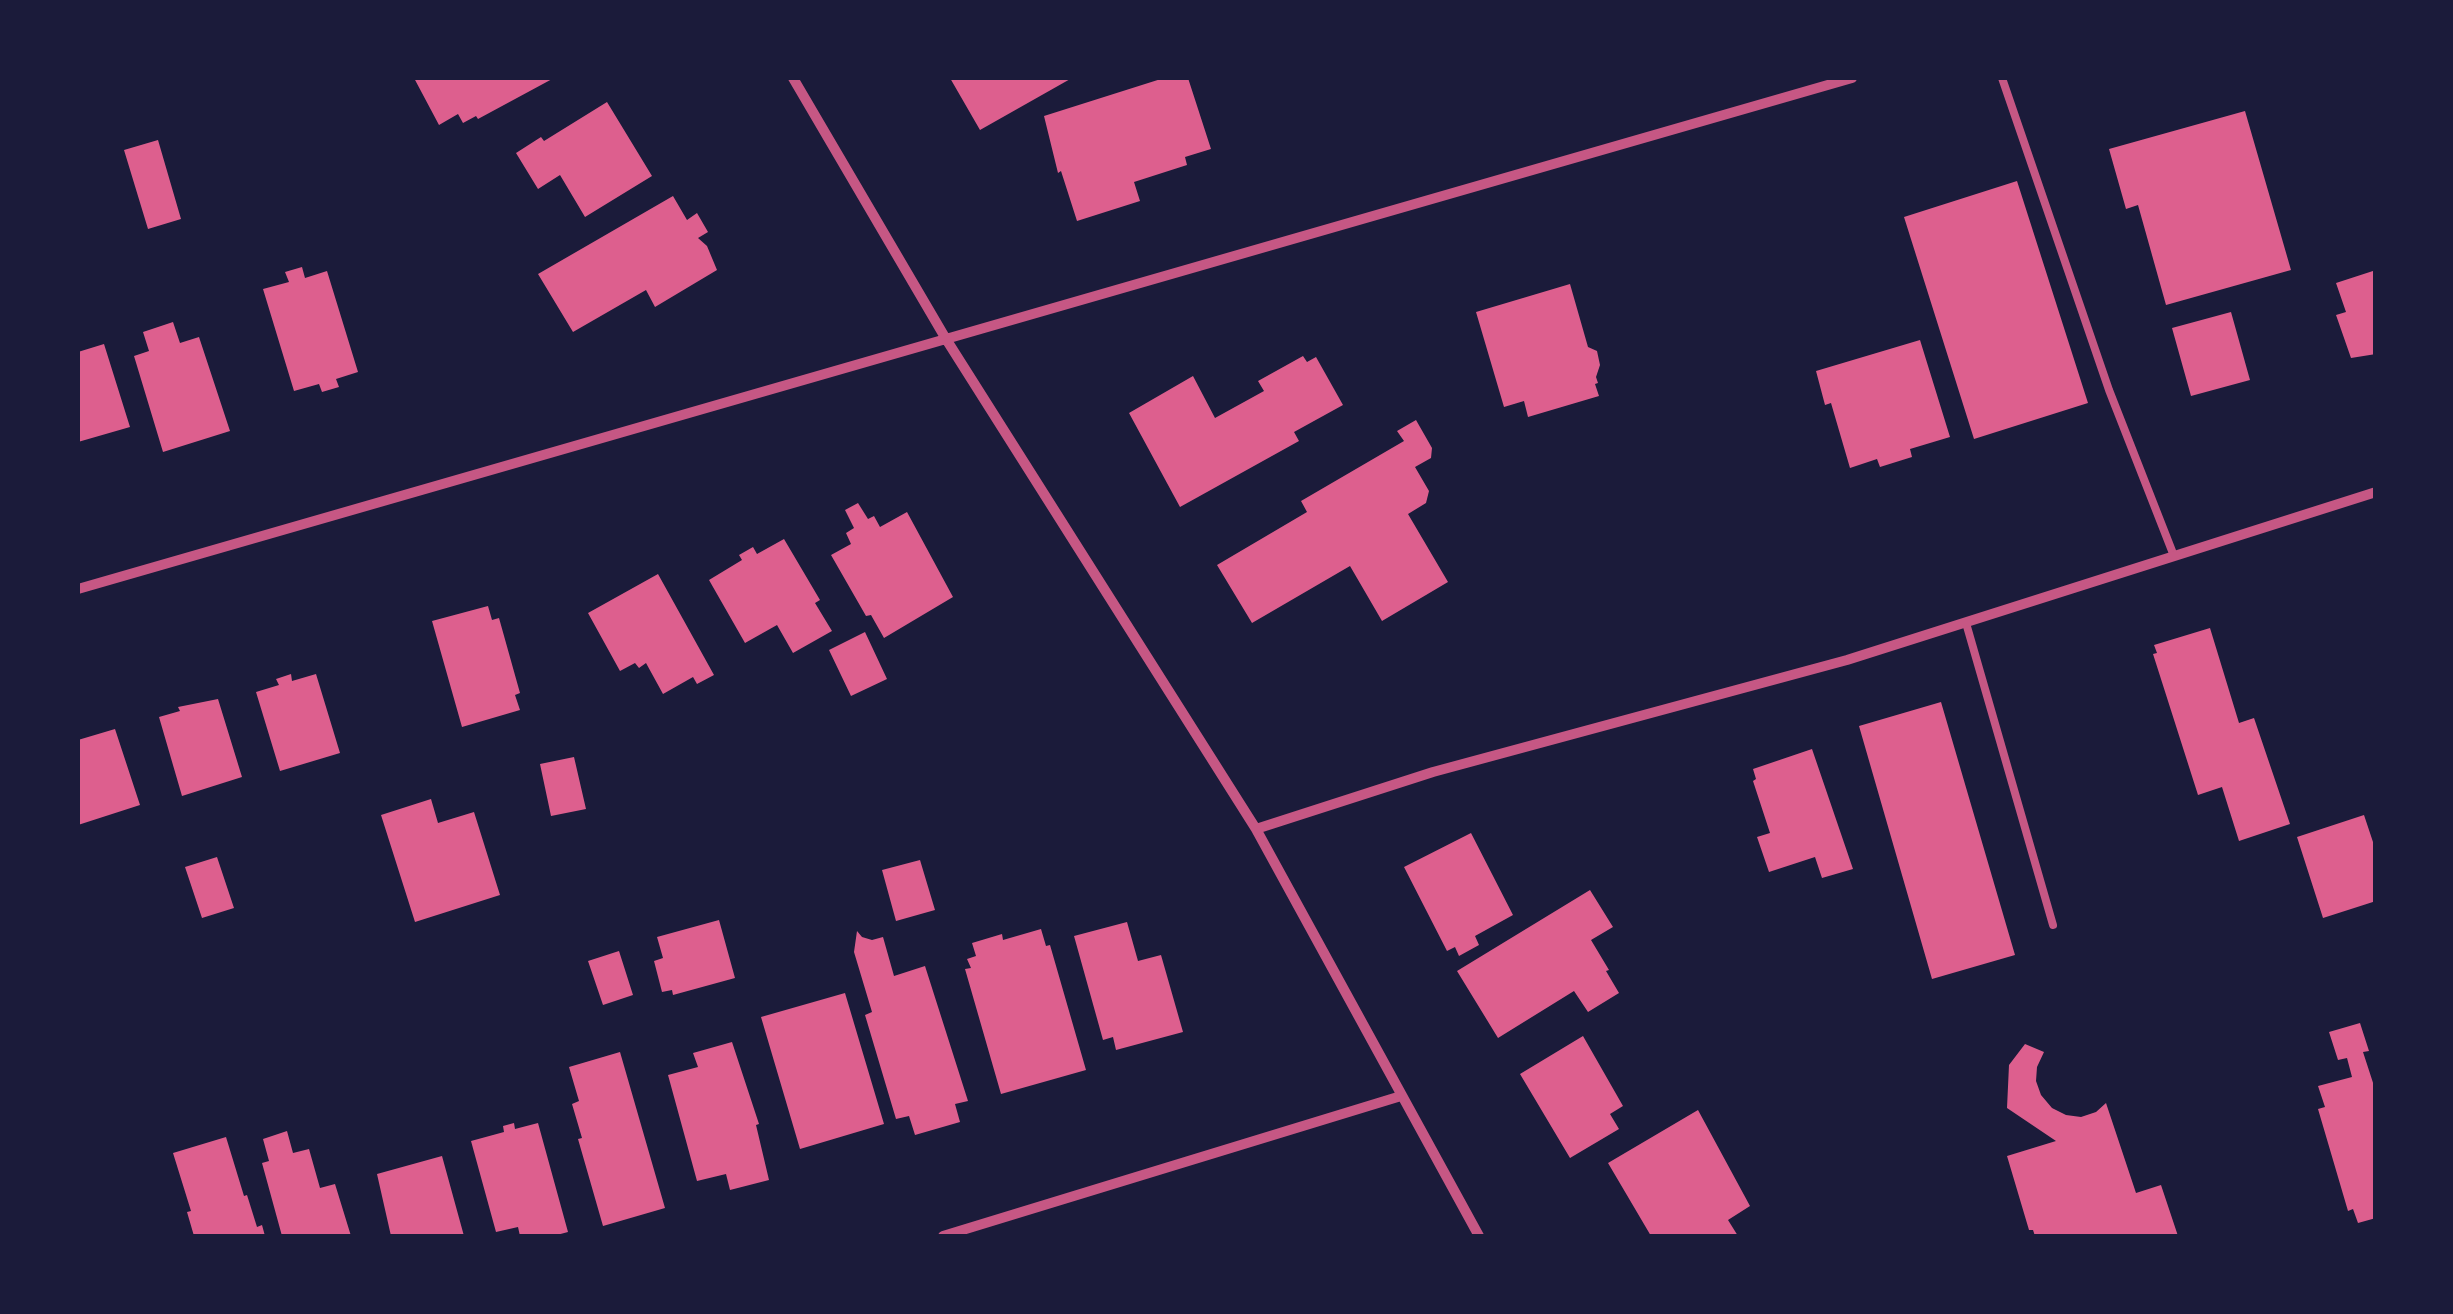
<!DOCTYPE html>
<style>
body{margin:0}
#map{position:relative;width:2453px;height:1314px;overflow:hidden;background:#1b1b3a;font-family:"Work Sans",sans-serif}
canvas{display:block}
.frame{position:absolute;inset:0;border:80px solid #1b1b3a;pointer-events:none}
</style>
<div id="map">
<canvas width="2453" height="1314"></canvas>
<div class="frame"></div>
</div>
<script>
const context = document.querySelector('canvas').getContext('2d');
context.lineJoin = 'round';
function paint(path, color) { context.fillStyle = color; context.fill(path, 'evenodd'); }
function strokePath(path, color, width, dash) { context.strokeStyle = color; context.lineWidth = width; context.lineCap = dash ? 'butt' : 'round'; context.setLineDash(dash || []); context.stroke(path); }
paint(new Path2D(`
 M 414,78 L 554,78 L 478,119 L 476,116 L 463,123 L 458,114 L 439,125 Z
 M 950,78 L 1072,78 L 980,130 Z
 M 1164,78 L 1188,78 L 1211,149 L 1185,157 L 1187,165 L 1134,182 L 1140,201 L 1077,221 L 1061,171 L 1058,173 L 1044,116 Z
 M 607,102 L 652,176 L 585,217 L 560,175 L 538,189 L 516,153 L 541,137 L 544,141 Z
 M 2245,111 L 2291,270 L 2166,305 L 2138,205 L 2126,209 L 2109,149 Z
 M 158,140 L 181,219 L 148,229 L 124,150 Z
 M 2017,181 L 2088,403 L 1974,439 L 1904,217 Z
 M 673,196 L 687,220 L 697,213 L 708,232 L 698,238 L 707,246 L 717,270 L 655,307 L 646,290 L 573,332 L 538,274 Z
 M 302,267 L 305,278 L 327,271 L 358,372 L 336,379 L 339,387 L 322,392 L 319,384 L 294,391 L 263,289 L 289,282 L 285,272 Z
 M 2376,270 L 2376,354 L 2351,358 L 2336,315 L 2346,312 L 2336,283 Z
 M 1570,284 L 1588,347 L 1597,351 L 1600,365 L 1596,377 L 1598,383 L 1595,384 L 1599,396 L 1528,417 L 1524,401 L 1504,407 L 1476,312 Z
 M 2231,312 L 2250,380 L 2191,396 L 2172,328 Z
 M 173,322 L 180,343 L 199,337 L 230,431 L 163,452 L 134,356 L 149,351 L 143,332 Z
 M 1920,340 L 1950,437 L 1910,449 L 1912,457 L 1880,467 L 1877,459 L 1850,468 L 1831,403 L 1825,405 L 1816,371 Z
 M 104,344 L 130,427 L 78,442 L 78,352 Z
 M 1303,356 L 1307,362 L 1316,357 L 1343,405 L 1294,432 L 1299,441 L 1180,507 L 1129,413 L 1193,376 L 1215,418 L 1264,391 L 1258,381 Z
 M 1416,420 L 1432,448 L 1431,458 L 1415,467 L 1429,491 L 1426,503 L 1408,514 L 1448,582 L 1382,621 L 1350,566 L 1252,623 L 1217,565 L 1307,512 L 1301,501 L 1404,441 L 1397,431 Z
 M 858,503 L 868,519 L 874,516 L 880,527 L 907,512 L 953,597 L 884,638 L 871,615 L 866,616 L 831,555 L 851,544 L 846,533 L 854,528 L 845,510 Z
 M 784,539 L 820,600 L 815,603 L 832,631 L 793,653 L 777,625 L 745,643 L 709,580 L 742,560 L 739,555 L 753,547 L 757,554 Z
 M 658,574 L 714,675 L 697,684 L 693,677 L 663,694 L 646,663 L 639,668 L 635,663 L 620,671 L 588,613 Z
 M 488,606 L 492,620 L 499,618 L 520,693 L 515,695 L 520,710 L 462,727 L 432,621 Z
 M 2210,628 L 2239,723 L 2254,718 L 2290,824 L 2239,841 L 2222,787 L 2198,795 L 2153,654 L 2157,653 L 2154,645 Z
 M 865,632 L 887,679 L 851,696 L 829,650 Z
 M 291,674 L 292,681 L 316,674 L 340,753 L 280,771 L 256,692 L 279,685 L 276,679 Z
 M 218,699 L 242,777 L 182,796 L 159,717 L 180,711 L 178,707 Z
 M 1941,702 L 2015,955 L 1932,979 L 1859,726 Z
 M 115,729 L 140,805 L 78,825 L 78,740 Z
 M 1812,749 L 1853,869 L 1822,878 L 1815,857 L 1769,872 L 1757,837 L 1770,833 L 1753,781 L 1756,779 L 1753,769 Z
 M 574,757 L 586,809 L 551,816 L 540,764 Z
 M 431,799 L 438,823 L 474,812 L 500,895 L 415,922 L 381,815 Z
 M 2364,815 L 2376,851 L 2376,901 L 2323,918 L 2297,837 Z
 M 1471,833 L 1513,915 L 1475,936 L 1479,945 L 1459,956 L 1455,947 L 1447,951 L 1404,867 Z
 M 217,857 L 234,908 L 202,918 L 185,867 Z
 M 920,860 L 935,910 L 896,921 L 882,870 Z
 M 1590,890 L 1613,927 L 1591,940 L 1609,970 L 1606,971 L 1619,993 L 1588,1012 L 1574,991 L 1498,1038 L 1457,971 Z
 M 719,920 L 735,978 L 673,995 L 672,990 L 662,992 L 654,961 L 663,958 L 657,937 Z
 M 1127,922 L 1138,961 L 1161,955 L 1183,1032 L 1116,1050 L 1113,1037 L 1103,1040 L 1074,936 Z
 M 1041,929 L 1046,946 L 1050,945 L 1086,1070 L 1001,1094 L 965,969 L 971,968 L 967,959 L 976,956 L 972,943 L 1002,934 L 1003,940 Z
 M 857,931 L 862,937 L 872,940 L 883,937 L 894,976 L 925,966 L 968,1101 L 955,1104 L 960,1122 L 915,1135 L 909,1116 L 896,1119 L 865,1015 L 872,1012 L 854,952 Z
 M 619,951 L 633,995 L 603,1005 L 588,961 Z
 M 845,993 L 884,1124 L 800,1149 L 761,1017 Z
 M 2360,1023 L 2369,1051 L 2363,1052 L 2376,1092 L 2376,1218 L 2358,1223 L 2353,1209 L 2348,1211 L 2318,1109 L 2325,1107 L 2318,1086 L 2352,1077 L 2347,1058 L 2338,1060 L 2329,1032 Z
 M 1583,1036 L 1623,1106 L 1610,1114 L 1619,1129 L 1570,1158 L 1520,1074 Z
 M 732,1042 L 759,1124 L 756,1125 L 769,1180 L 730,1190 L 726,1174 L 697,1181 L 668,1075 L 698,1067 L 693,1053 Z
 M 2025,1044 L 2044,1052 L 2037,1067 L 2036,1081 L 2041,1095 L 2052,1108 L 2066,1115 L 2081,1117 L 2096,1112 L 2106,1103 L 2136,1193 L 2161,1185 L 2178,1236 L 2035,1236 L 2033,1230 L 2029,1230 L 2007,1156 L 2056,1141 L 2007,1108 L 2009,1065 Z
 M 620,1052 L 665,1208 L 603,1226 L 578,1139 L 582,1138 L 572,1104 L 579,1101 L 569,1067 Z
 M 1698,1110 L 1750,1206 L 1728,1220 L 1738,1236 L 1651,1236 L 1608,1163 Z
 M 514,1123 L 515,1129 L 538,1123 L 568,1232 L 553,1236 L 520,1236 L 518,1227 L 496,1232 L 471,1141 L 504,1132 L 503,1126 Z
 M 287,1131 L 293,1153 L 309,1149 L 320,1188 L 335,1184 L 351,1236 L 282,1236 L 262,1163 L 269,1161 L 263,1139 Z
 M 226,1137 L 244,1196 L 247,1195 L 257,1227 L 262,1225 L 265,1236 L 194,1236 L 187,1212 L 191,1211 L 173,1153 Z
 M 442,1156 L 464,1236 L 391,1236 L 377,1174 Z`), '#dd5f8e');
strokePath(new Path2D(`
 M 2002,78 L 2109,390 L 2174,556
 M 1966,623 L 2053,925`), '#c65784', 8);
strokePath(new Path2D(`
 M 793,78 L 946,339 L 1256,829 L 1479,1236
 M 78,589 L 1852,78
 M 1256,829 L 1433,772 L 1847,660 L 2376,492
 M 943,1236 L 1401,1096`), '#c65784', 10);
</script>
